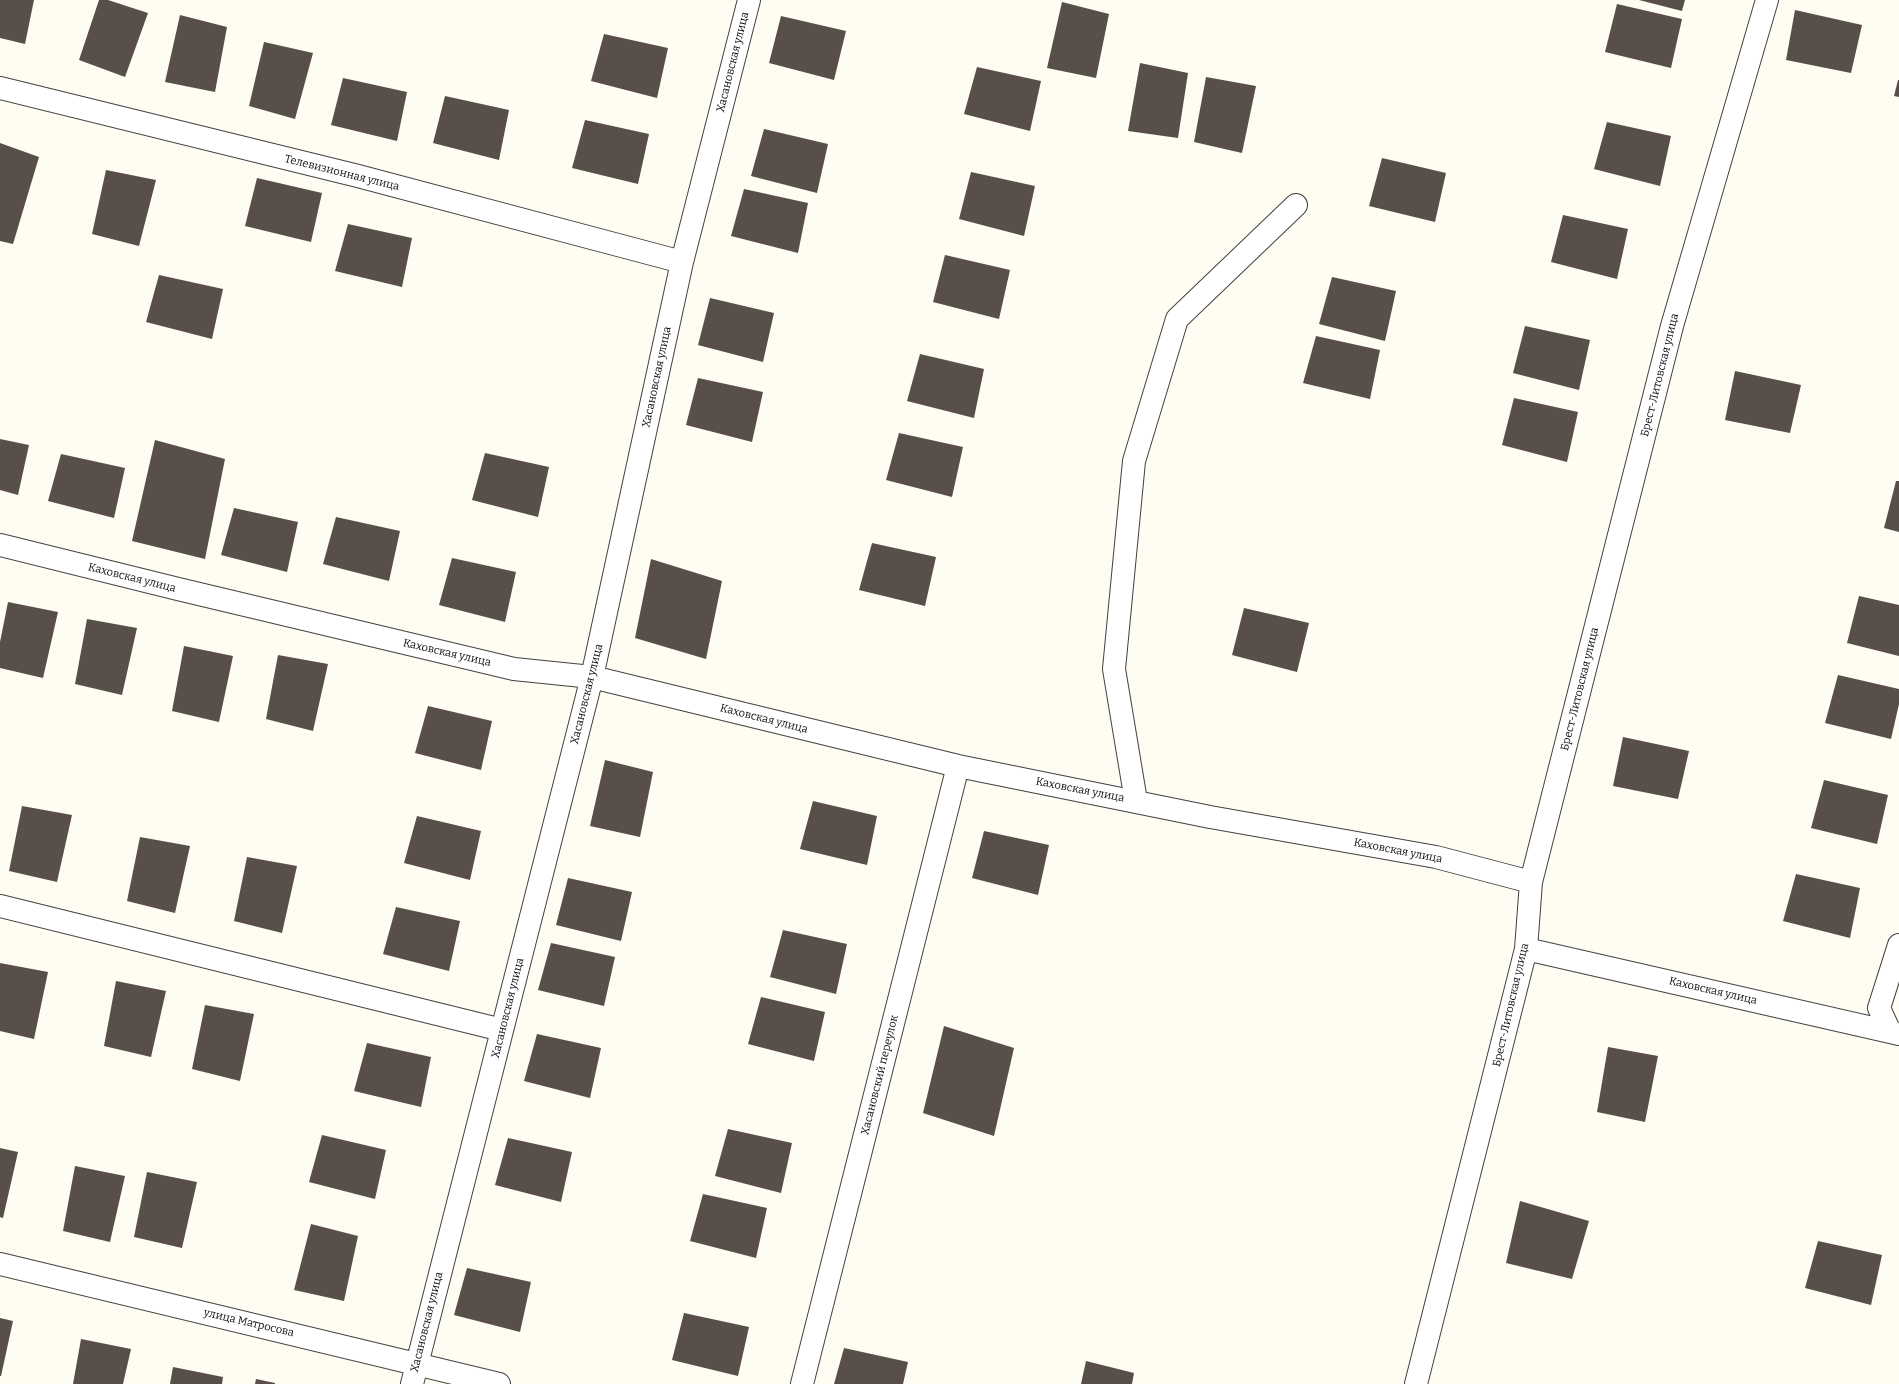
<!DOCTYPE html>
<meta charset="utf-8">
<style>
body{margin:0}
canvas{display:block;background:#fffcf1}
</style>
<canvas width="1899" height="1384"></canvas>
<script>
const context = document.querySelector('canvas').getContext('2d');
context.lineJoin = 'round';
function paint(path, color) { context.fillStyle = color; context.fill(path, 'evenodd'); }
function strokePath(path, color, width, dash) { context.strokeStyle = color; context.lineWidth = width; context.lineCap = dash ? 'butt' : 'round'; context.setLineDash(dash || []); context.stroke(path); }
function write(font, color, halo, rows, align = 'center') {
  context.font = font + ' Bitter,serif'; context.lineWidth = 4; context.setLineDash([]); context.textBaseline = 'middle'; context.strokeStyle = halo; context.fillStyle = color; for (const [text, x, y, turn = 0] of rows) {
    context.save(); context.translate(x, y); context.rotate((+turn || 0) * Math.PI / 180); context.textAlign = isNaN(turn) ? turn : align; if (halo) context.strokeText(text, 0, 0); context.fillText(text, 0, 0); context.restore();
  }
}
paint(new Path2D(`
 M 0,0 L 34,0 L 25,44 L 0,38 Z
 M 99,0 L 108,0 L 148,13 L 125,77 L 79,60 Z
 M 1639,0 L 1685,0 L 1682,11 Z
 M 1062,2 L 1109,14 L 1096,78 L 1047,68 Z
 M 1617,4 L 1682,19 L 1671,68 L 1605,52 Z
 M 1795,10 L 1862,25 L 1851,73 L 1786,60 Z
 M 180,15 L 227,27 L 215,92 L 165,82 Z
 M 781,16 L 846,31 L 834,80 L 769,63 Z
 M 604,34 L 668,48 L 657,98 L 591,81 Z
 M 264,42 L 313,53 L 295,119 L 249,106 Z
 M 1140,63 L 1188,73 L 1178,138 L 1128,131 Z
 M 977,67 L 1041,81 L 1030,131 L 964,114 Z
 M 1206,77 L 1256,86 L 1242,153 L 1194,142 Z
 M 343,78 L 407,92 L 397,141 L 331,125 Z
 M 1898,80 L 1899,80 L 1899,97 L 1894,96 Z
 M 445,96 L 509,110 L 499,160 L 433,143 Z
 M 585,120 L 649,134 L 638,184 L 572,168 Z
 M 1607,122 L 1671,136 L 1660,186 L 1594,169 Z
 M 764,129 L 828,144 L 817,193 L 751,176 Z
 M 0,143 L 39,157 L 13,244 L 0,241 Z
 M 1382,158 L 1446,173 L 1435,222 L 1369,206 Z
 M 106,170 L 156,180 L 139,246 L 92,234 Z
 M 971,172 L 1035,186 L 1024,236 L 959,219 Z
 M 257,178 L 322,193 L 311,242 L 245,226 Z
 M 744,189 L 808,203 L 798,253 L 731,236 Z
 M 1563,215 L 1628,229 L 1617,279 L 1551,262 Z
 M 348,224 L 412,238 L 402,287 L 335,271 Z
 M 945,255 L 1010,270 L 999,319 L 933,302 Z
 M 159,275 L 223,289 L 212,339 L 146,322 Z
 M 1332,277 L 1396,291 L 1385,341 L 1319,324 Z
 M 710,298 L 774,313 L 763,362 L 698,345 Z
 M 1525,326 L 1590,340 L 1579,390 L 1513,373 Z
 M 1316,336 L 1380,350 L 1370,399 L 1303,383 Z
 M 920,354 L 984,369 L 974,418 L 907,401 Z
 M 1735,371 L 1801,385 L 1790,433 L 1725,420 Z
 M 698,378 L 763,392 L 752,442 L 686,425 Z
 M 1514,398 L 1578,412 L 1567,462 L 1502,445 Z
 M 899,433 L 963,447 L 952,497 L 886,480 Z
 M 0,439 L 29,445 L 18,495 L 0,490 Z
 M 155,440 L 225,459 L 205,559 L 132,541 Z
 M 485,453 L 549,467 L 538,517 L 472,500 Z
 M 61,454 L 125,468 L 114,518 L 48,501 Z
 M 1896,481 L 1899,481 L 1899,532 L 1884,528 Z
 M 234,508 L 298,522 L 287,572 L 221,555 Z
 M 336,517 L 400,531 L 389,581 L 323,564 Z
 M 872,543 L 936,557 L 925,606 L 859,590 Z
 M 452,558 L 516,572 L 505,622 L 439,605 Z
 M 651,559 L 722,581 L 706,659 L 635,638 Z
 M 1859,596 L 1899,605 L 1899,656 L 1847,643 Z
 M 8,602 L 58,612 L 43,678 L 0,668 L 0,642 Z
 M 1244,608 L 1309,623 L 1297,672 L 1232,655 Z
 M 87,619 L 137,628 L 122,695 L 75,684 Z
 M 184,646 L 233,656 L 219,722 L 172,711 Z
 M 278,655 L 328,664 L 313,731 L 266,719 Z
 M 1838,675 L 1899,689 L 1899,704 L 1891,739 L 1825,723 Z
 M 428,706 L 492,721 L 481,770 L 415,753 Z
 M 1623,737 L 1689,751 L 1678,799 L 1613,786 Z
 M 605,760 L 653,772 L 640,837 L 590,826 Z
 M 1824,780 L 1888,795 L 1877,844 L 1811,828 Z
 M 813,801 L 877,816 L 867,865 L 800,849 Z
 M 22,806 L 72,815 L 57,882 L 9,871 Z
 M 417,816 L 481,831 L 470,880 L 404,863 Z
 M 984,831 L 1049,845 L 1038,895 L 972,878 Z
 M 140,837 L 190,846 L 175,913 L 127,901 Z
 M 247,857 L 297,866 L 282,933 L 234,921 Z
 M 1796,874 L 1860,888 L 1850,938 L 1783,921 Z
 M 568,878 L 632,892 L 621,941 L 556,925 Z
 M 396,907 L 460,921 L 449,971 L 383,954 Z
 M 783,930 L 847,944 L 836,994 L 770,977 Z
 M 551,943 L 615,957 L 604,1006 L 538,990 Z
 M 0,963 L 48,972 L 34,1039 L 0,1031 Z
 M 116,981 L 166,991 L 151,1057 L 104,1046 Z
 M 761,997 L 825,1012 L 814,1061 L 748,1044 Z
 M 205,1005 L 254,1014 L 240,1081 L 192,1069 Z
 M 944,1026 L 1014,1048 L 994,1136 L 923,1113 Z
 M 537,1034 L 601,1048 L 590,1098 L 524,1081 Z
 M 367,1043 L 431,1057 L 421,1107 L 354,1091 Z
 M 1608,1047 L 1658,1056 L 1645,1122 L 1597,1112 Z
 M 728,1129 L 792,1143 L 781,1193 L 715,1176 Z
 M 322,1135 L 386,1150 L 375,1199 L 309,1182 Z
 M 508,1138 L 572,1152 L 561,1202 L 495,1185 Z
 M 0,1148 L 18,1152 L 3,1218 L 0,1217 Z
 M 75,1166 L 125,1176 L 110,1242 L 63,1231 Z
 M 147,1172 L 197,1182 L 182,1248 L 134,1237 Z
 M 703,1194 L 767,1208 L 756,1258 L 690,1241 Z
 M 1520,1201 L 1589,1221 L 1572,1279 L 1506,1263 Z
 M 311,1224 L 358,1236 L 344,1301 L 294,1290 Z
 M 1818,1241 L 1882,1255 L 1871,1305 L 1805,1288 Z
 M 467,1268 L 531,1282 L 520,1332 L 454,1315 Z
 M 684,1313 L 749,1327 L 738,1376 L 672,1360 Z
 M 0,1318 L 13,1321 L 1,1376 L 0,1376 Z
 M 81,1339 L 131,1349 L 123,1384 L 73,1384 Z
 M 844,1348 L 908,1362 L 903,1384 L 834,1384 Z
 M 1086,1361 L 1134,1373 L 1132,1384 L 1081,1384 Z
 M 173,1367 L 223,1377 L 222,1384 L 170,1384 Z
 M 256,1379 L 275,1383 L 275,1384 L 255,1384 Z`), '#584f4a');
const street = new Path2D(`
 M 0,88 L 358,176 L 682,262
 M 0,545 L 178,589 L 514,669 L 592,677 L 958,766 L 1210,817 L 1436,857 L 1531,882
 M 1136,801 L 1114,669 L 1134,461 L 1177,319 L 1296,205
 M 0,906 L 502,1030
 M 1526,949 L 1899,1034
 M 1890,1032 L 1879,1008 L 1899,945
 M 0,1264 L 499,1384
 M 412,1384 L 592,677 L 682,262 L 749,0
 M 802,1384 L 958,766
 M 1416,1384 L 1526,949 L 1531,882 L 1672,326 L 1767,0`);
strokePath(street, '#424242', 24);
strokePath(street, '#fff', 22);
write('11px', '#0f0f0f', '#fff', [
 ["Хасановская улица",733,62,-76],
 ["Телевизионная улица",342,173,14],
 ["Брест-Литовская улица",1660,375,-76],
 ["Хасановская улица",657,377,-78],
 ["Каховская улица",132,578,14],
 ["Каховская улица",447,653,13],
 ["Брест-Литовская улица",1580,689,-76],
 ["Хасановская улица",587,694,-76],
 ["Каховская улица",764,719,14],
 ["Каховская улица",1080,790,11],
 ["Каховская улица",1398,851,11],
 ["Каховская улица",1713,991,13],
 ["Брест-Литовская улица",1511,1005,-77],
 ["Хасановская улица",508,1008,-76],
 ["Хасановский переулок",880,1075,-76],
 ["Хасановская улица",427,1322,-76],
 ["улица Матросова",249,1323,13]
]);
</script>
